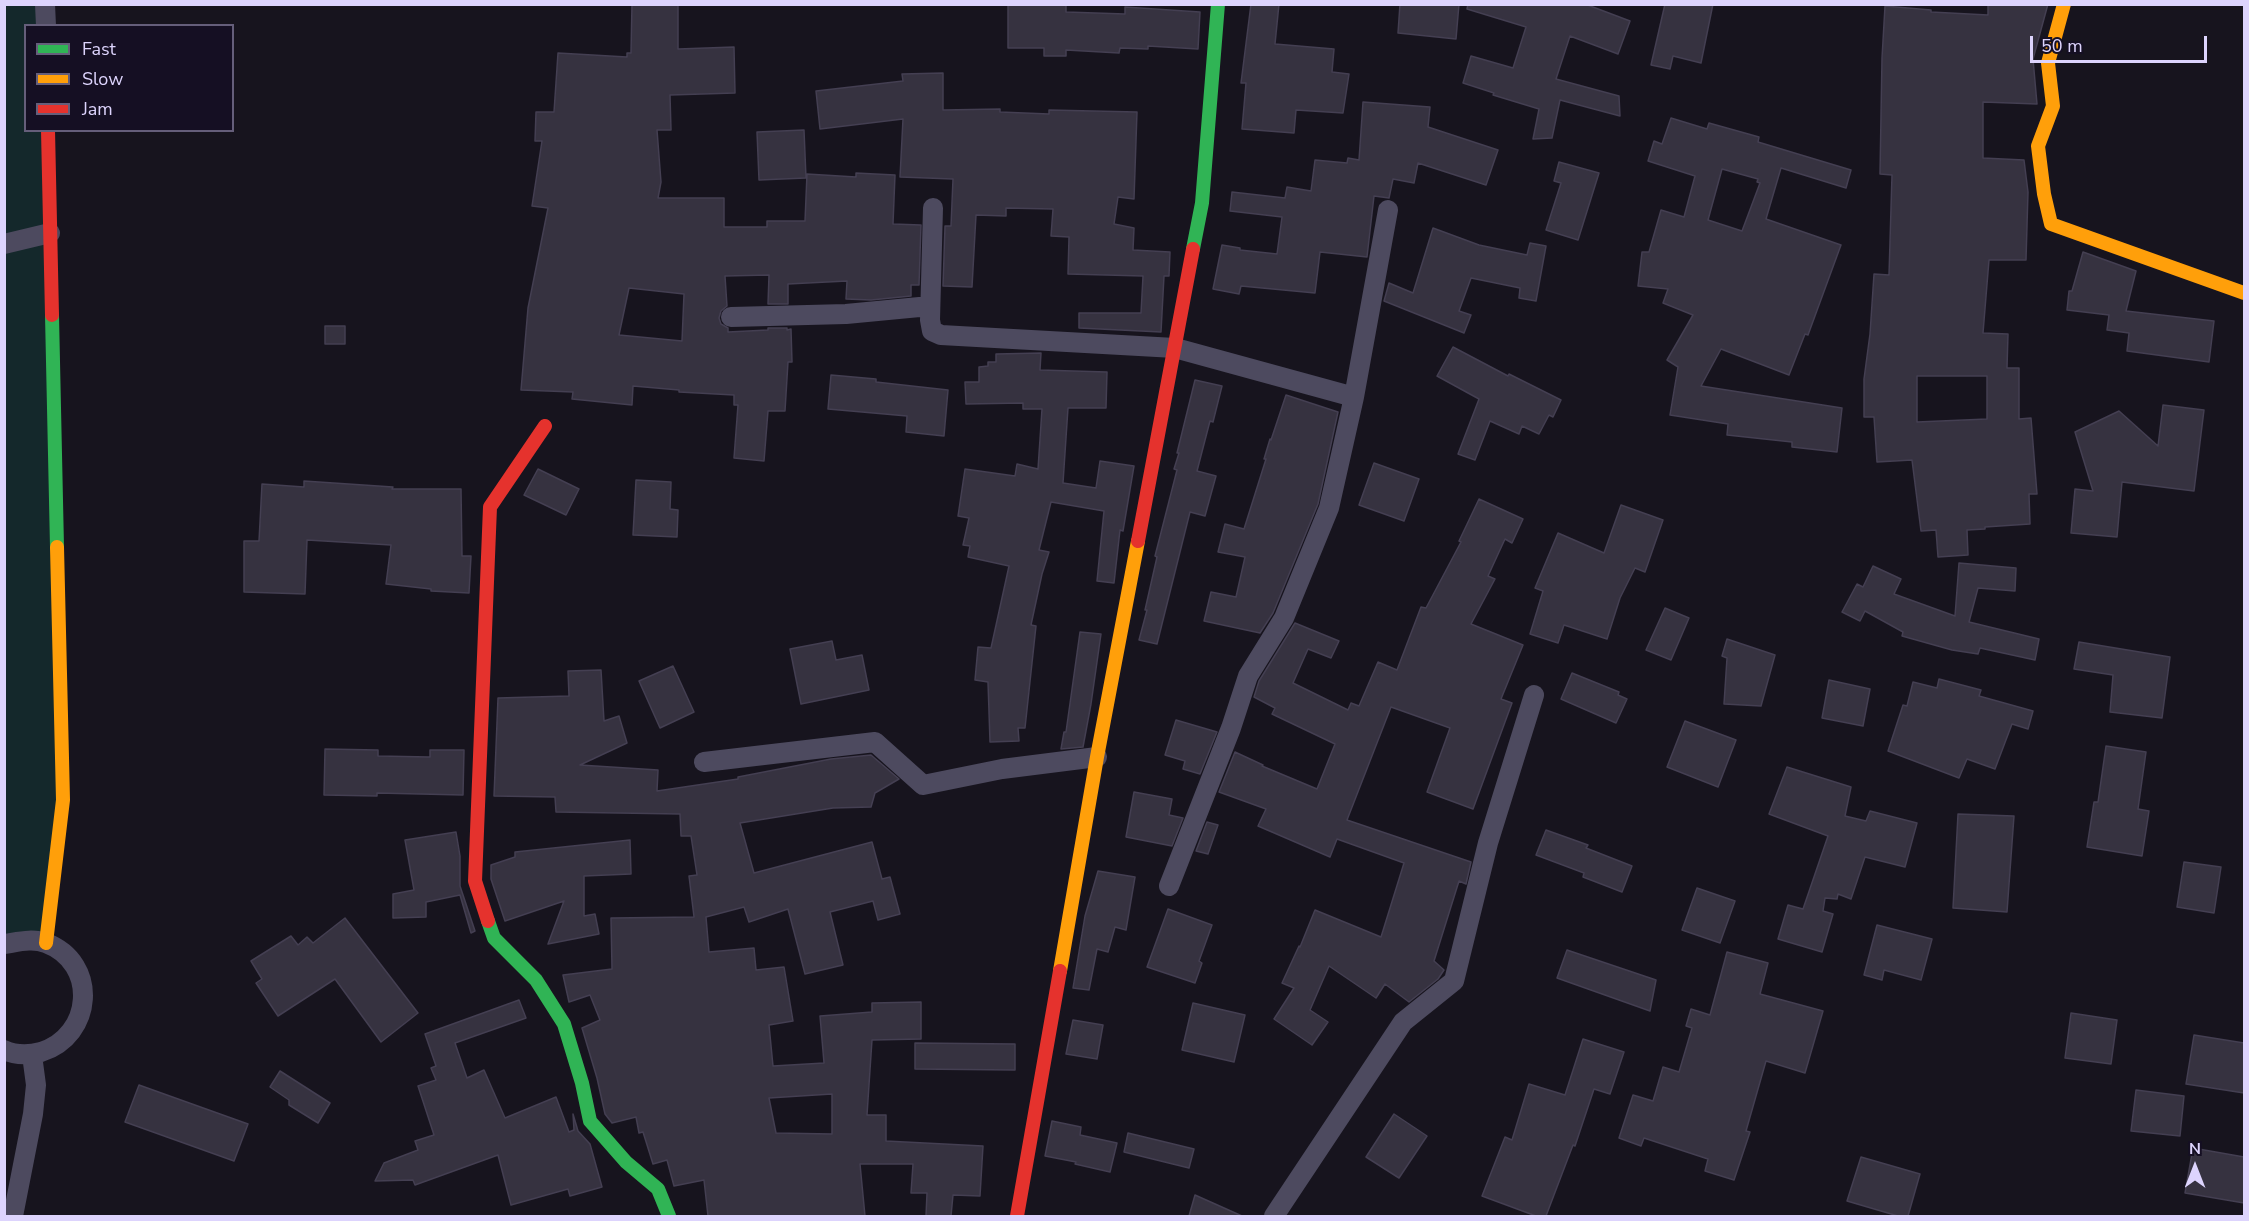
<!DOCTYPE html>
<style>
body{margin:0}
#map{position:relative;width:2249px;height:1221px;overflow:hidden;background:#17141e;font-family:"Nunito Sans",sans-serif}
canvas{display:block}
.frame{position:absolute;inset:0;border:6px solid #ddd4fd;pointer-events:none}
.legend{position:absolute;left:24px;top:24px;width:210px;height:108px;box-sizing:border-box;background:#150f23;border:2px solid #655e7a;margin:0;padding:8px 10px;list-style:none;font-size:18px;color:#ddd4fd}
.legend li{display:flex;align-items:center;gap:12px;height:30px}
.legend b{width:30px;border:2px solid #655e7a}
.north{position:absolute;left:2165px;top:1137px;width:60px;height:60px;-webkit-text-stroke:4px #150f23;paint-order:stroke;rotate:0deg;font-size:16px;font-weight:700;line-height:24px;text-align:center;color:#ddd4fd}
.north::after{content:'';display:block;margin:auto;width:21px;height:27px;background:#ddd4fd;clip-path:polygon(50% 0,100% 100%,50% 72%,0 100%)}
.scale{position:absolute;left:2030px;top:36px;width:177px;height:27px;box-sizing:border-box;border:3px solid #ddd4fd;border-top:0;padding-left:8px;font-size:18px;line-height:21px;white-space:nowrap;color:#ddd4fd;-webkit-text-stroke:4px #150f23;paint-order:stroke}
</style>
<div id="map">
<canvas width="2249" height="1221"></canvas>
<div class="frame"></div>
<ul class="legend">
<li><b style="height:8px;background:#30b455"></b>Fast</li>
<li><b style="height:8px;background:#ff9f0a"></b>Slow</li>
<li><b style="height:8px;background:#e5322d"></b>Jam</li>
</ul>
<div class="north">N</div>
<div class="scale">50 m</div>
</div>
<script>
const context = document.querySelector('canvas').getContext('2d');
context.lineJoin = 'round';
function paint(path, color) { context.fillStyle = color; context.fill(path, 'evenodd'); }
function strokePath(path, color, width, dash) { context.strokeStyle = color; context.lineWidth = width; context.lineCap = dash ? 'butt' : 'round'; context.setLineDash(dash || []); context.stroke(path); }
paint(new Path2D(`
 M 4,5 L 45,5 L 46,25 L 26,26 L 26,130 L 48,131 L 63,800 L 46,943 L 4,944 Z`), '#14282b');
const building = new Path2D(`
 M 632,4 L 678,4 L 678,49 L 734,47 L 735,93 L 670,95 L 671,130 L 657,130 L 661,182 L 658,198 L 724,198 L 724,227 L 767,227 L 767,221 L 805,221 L 807,174 L 856,177 L 856,173 L 895,175 L 893,224 L 921,225 L 919,285 L 911,285 L 911,296 L 871,300 L 846,299 L 847,281 L 788,284 L 788,304 L 768,304 L 769,275 L 725,276 L 727,306 L 721,311 L 719,318 L 721,324 L 728,328 L 728,332 L 768,330 L 768,328 L 787,328 L 787,330 L 791,329 L 792,362 L 788,362 L 785,411 L 768,411 L 764,461 L 734,458 L 738,405 L 734,405 L 734,395 L 679,392 L 679,390 L 633,386 L 632,405 L 572,399 L 573,392 L 521,390 L 528,308 L 548,208 L 532,206 L 542,141 L 535,141 L 536,112 L 554,112 L 558,53 L 627,57 L 627,53 L 631,53 ZM 629,288 L 684,294 L 682,341 L 619,335 Z
 M 1251,4 L 1279,4 L 1275,44 L 1334,49 L 1332,72 L 1349,74 L 1343,113 L 1296,110 L 1294,133 L 1242,129 L 1246,83 L 1241,83 Z
 M 1400,4 L 1459,4 L 1456,39 L 1398,33 Z
 M 1468,4 L 1585,4 L 1630,21 L 1618,54 L 1570,36 L 1556,79 L 1619,96 L 1620,116 L 1560,100 L 1552,138 L 1533,139 L 1539,109 L 1493,95 L 1494,93 L 1463,83 L 1471,56 L 1513,68 L 1526,27 L 1467,9 Z
 M 1665,4 L 1713,4 L 1701,63 L 1673,56 L 1670,69 L 1651,65 Z
 M 1988,4 L 2048,4 L 2033,59 L 2037,104 L 1983,102 L 1983,158 L 2024,160 L 2028,192 L 2026,260 L 1989,260 L 1983,333 L 2008,334 L 2007,368 L 2019,368 L 2019,419 L 2031,418 L 2037,494 L 2029,494 L 2030,524 L 1985,527 L 1985,529 L 1967,530 L 1968,555 L 1938,557 L 1936,530 L 1921,531 L 1912,460 L 1877,462 L 1874,417 L 1864,417 L 1864,379 L 1870,334 L 1874,274 L 1889,275 L 1892,175 L 1880,174 L 1882,58 L 1885,6 L 1931,10 L 1931,12 L 1988,15 ZM 1917,376 L 1987,376 L 1987,419 L 1917,422 Z
 M 1008,5 L 1066,5 L 1066,12 L 1125,14 L 1125,7 L 1200,12 L 1198,49 L 1148,46 L 1148,49 L 1120,48 L 1119,53 L 1066,50 L 1066,56 L 1044,56 L 1044,48 L 1008,48 Z
 M 943,73 L 943,110 L 1000,109 L 1000,112 L 1049,114 L 1049,110 L 1137,112 L 1134,199 L 1118,197 L 1114,224 L 1134,228 L 1133,250 L 1170,252 L 1169,276 L 1164,276 L 1161,332 L 1079,328 L 1079,313 L 1141,313 L 1143,276 L 1068,274 L 1069,237 L 1051,236 L 1053,209 L 1006,208 L 1006,216 L 976,215 L 972,287 L 943,286 L 945,226 L 951,226 L 953,179 L 900,177 L 903,119 L 820,129 L 816,91 L 903,81 L 902,74 Z
 M 1363,102 L 1430,107 L 1428,127 L 1498,150 L 1486,185 L 1418,163 L 1414,183 L 1393,179 L 1389,198 L 1374,196 L 1367,257 L 1320,252 L 1315,293 L 1241,286 L 1239,294 L 1213,289 L 1222,245 L 1240,248 L 1240,250 L 1277,254 L 1282,217 L 1230,211 L 1232,192 L 1285,198 L 1287,187 L 1311,191 L 1315,160 L 1347,163 L 1348,158 L 1359,160 Z
 M 1671,118 L 1707,129 L 1709,123 L 1759,137 L 1758,142 L 1851,170 L 1846,188 L 1781,168 L 1766,219 L 1841,245 L 1808,335 L 1805,334 L 1789,375 L 1721,349 L 1701,386 L 1842,408 L 1837,452 L 1792,447 L 1792,442 L 1727,435 L 1728,424 L 1670,415 L 1678,367 L 1667,360 L 1693,315 L 1663,303 L 1668,289 L 1638,286 L 1642,252 L 1649,252 L 1661,210 L 1684,217 L 1695,176 L 1648,161 L 1654,141 L 1662,144 ZM 1722,169 L 1758,179 L 1757,182 L 1760,183 L 1742,231 L 1708,220 Z
 M 804,130 L 806,178 L 759,180 L 757,132 Z
 M 1559,162 L 1599,173 L 1578,240 L 1546,230 L 1561,183 L 1554,181 Z
 M 1433,228 L 1479,245 L 1527,255 L 1530,243 L 1546,246 L 1536,301 L 1519,298 L 1520,288 L 1471,278 L 1459,311 L 1471,315 L 1464,333 L 1384,301 L 1389,283 L 1413,293 Z
 M 2083,252 L 2136,271 L 2126,311 L 2214,321 L 2209,362 L 2127,351 L 2129,333 L 2107,330 L 2109,315 L 2067,310 L 2069,291 L 2072,291 Z
 M 325,326 L 345,326 L 345,344 L 325,344 Z
 M 1453,347 L 1508,376 L 1509,374 L 1561,400 L 1553,417 L 1549,415 L 1539,434 L 1522,426 L 1519,434 L 1490,421 L 1475,460 L 1458,454 L 1479,399 L 1437,376 Z
 M 1041,353 L 1040,370 L 1107,372 L 1106,408 L 1068,408 L 1063,483 L 1096,488 L 1100,461 L 1134,466 L 1123,531 L 1120,530 L 1114,583 L 1097,581 L 1104,511 L 1051,502 L 1039,550 L 1049,552 L 1042,574 L 1031,625 L 1036,626 L 1025,728 L 1018,728 L 1019,741 L 990,742 L 988,682 L 975,680 L 978,647 L 991,648 L 1009,566 L 968,557 L 970,546 L 963,545 L 969,518 L 958,516 L 965,469 L 1015,476 L 1017,464 L 1038,469 L 1042,409 L 1023,409 L 1023,403 L 966,404 L 965,382 L 979,382 L 979,367 L 988,366 L 988,362 L 996,362 L 996,354 Z
 M 831,375 L 876,379 L 876,382 L 948,390 L 944,436 L 906,432 L 907,416 L 828,409 Z
 M 1195,380 L 1222,386 L 1213,422 L 1210,421 L 1197,471 L 1216,476 L 1205,516 L 1190,512 L 1157,644 L 1139,640 L 1147,610 L 1145,610 L 1157,557 L 1155,556 L 1177,470 L 1174,469 L 1179,453 L 1177,453 Z
 M 1286,395 L 1338,412 L 1318,504 L 1273,613 L 1260,633 L 1204,621 L 1211,592 L 1236,597 L 1245,557 L 1218,552 L 1225,524 L 1244,529 L 1266,459 L 1264,459 L 1270,439 L 1271,440 Z
 M 2163,405 L 2204,410 L 2194,491 L 2122,482 L 2117,537 L 2071,533 L 2075,489 L 2093,491 L 2075,432 L 2119,411 L 2158,446 Z
 M 1374,463 L 1419,479 L 1404,521 L 1359,505 Z
 M 538,469 L 579,489 L 566,515 L 524,495 Z
 M 636,480 L 671,482 L 670,509 L 678,510 L 677,537 L 633,535 Z
 M 304,481 L 393,487 L 392,489 L 461,489 L 462,556 L 471,556 L 469,593 L 431,591 L 431,589 L 386,584 L 391,545 L 307,540 L 305,594 L 244,592 L 244,541 L 259,541 L 262,484 L 304,487 Z
 M 1479,499 L 1523,519 L 1512,543 L 1505,539 L 1488,576 L 1495,579 L 1471,624 L 1523,645 L 1501,699 L 1512,703 L 1473,809 L 1427,792 L 1450,728 L 1391,707 L 1347,820 L 1471,862 L 1466,884 L 1459,881 L 1434,961 L 1444,970 L 1438,979 L 1409,1002 L 1385,984 L 1376,998 L 1329,966 L 1310,1010 L 1328,1022 L 1312,1045 L 1274,1019 L 1294,988 L 1282,983 L 1299,946 L 1300,947 L 1315,910 L 1381,937 L 1404,863 L 1337,839 L 1330,857 L 1258,826 L 1266,809 L 1219,792 L 1235,752 L 1263,765 L 1262,766 L 1317,789 L 1335,744 L 1272,714 L 1275,708 L 1254,697 L 1259,681 L 1295,623 L 1339,641 L 1331,658 L 1308,649 L 1293,683 L 1348,710 L 1351,703 L 1359,706 L 1378,662 L 1397,670 L 1421,607 L 1426,608 L 1461,542 L 1459,541 Z
 M 1621,505 L 1663,520 L 1645,572 L 1635,568 L 1620,598 L 1607,639 L 1564,625 L 1558,643 L 1530,634 L 1543,591 L 1535,588 L 1558,533 L 1604,553 Z
 M 1959,563 L 2016,568 L 2015,591 L 1978,588 L 1969,622 L 2039,639 L 2035,660 L 1980,648 L 1978,654 L 1952,650 L 1902,636 L 1903,632 L 1865,611 L 1860,621 L 1842,612 L 1857,584 L 1863,587 L 1873,566 L 1901,579 L 1894,594 L 1955,616 Z
 M 1665,608 L 1689,618 L 1671,660 L 1646,650 Z
 M 1080,632 L 1101,634 L 1091,704 L 1083,747 L 1061,749 L 1064,732 L 1066,732 Z
 M 1727,639 L 1775,655 L 1761,706 L 1724,704 L 1727,658 L 1722,656 Z
 M 832,641 L 836,660 L 862,655 L 869,690 L 801,704 L 790,649 Z
 M 2079,642 L 2170,657 L 2162,718 L 2110,712 L 2113,675 L 2074,669 Z
 M 673,666 L 694,712 L 660,728 L 639,681 Z
 M 601,670 L 604,721 L 619,716 L 627,743 L 580,765 L 658,770 L 657,791 L 738,779 L 738,777 L 831,759 L 871,755 L 899,779 L 875,793 L 871,807 L 833,808 L 740,823 L 754,873 L 872,842 L 882,879 L 890,877 L 900,914 L 878,920 L 873,901 L 830,912 L 843,965 L 805,974 L 788,909 L 749,922 L 744,907 L 706,917 L 709,952 L 754,948 L 756,970 L 784,967 L 793,1021 L 769,1025 L 773,1066 L 824,1063 L 820,1016 L 872,1012 L 872,1003 L 921,1002 L 921,1039 L 872,1040 L 867,1115 L 886,1115 L 886,1141 L 983,1146 L 980,1196 L 953,1195 L 951,1216 L 926,1216 L 927,1193 L 911,1193 L 913,1164 L 860,1164 L 865,1216 L 708,1216 L 704,1180 L 674,1186 L 667,1160 L 653,1164 L 643,1132 L 639,1133 L 636,1117 L 612,1123 L 605,1114 L 597,1078 L 582,1028 L 600,1020 L 590,995 L 569,1002 L 563,975 L 612,969 L 611,918 L 694,917 L 689,876 L 697,875 L 691,836 L 681,836 L 680,814 L 556,812 L 555,797 L 494,796 L 498,698 L 569,696 L 568,671 ZM 832,1094 L 832,1134 L 776,1133 L 769,1098 Z
 M 1572,673 L 1619,692 L 1618,695 L 1627,699 L 1616,723 L 1561,699 Z
 M 1939,679 L 1981,690 L 1979,696 L 2033,711 L 2028,729 L 2012,724 L 1995,769 L 1967,759 L 1959,778 L 1888,751 L 1903,705 L 1907,706 L 1913,682 L 1937,688 Z
 M 1829,680 L 1870,689 L 1863,726 L 1822,718 Z
 M 1176,720 L 1217,732 L 1200,774 L 1183,769 L 1185,761 L 1165,755 Z
 M 1685,721 L 1736,740 L 1718,787 L 1667,767 Z
 M 2106,746 L 2146,752 L 2138,809 L 2149,811 L 2142,856 L 2087,847 L 2094,802 L 2098,802 Z
 M 325,749 L 378,750 L 378,756 L 430,757 L 430,750 L 464,750 L 463,795 L 377,793 L 377,796 L 324,795 Z
 M 1787,767 L 1851,787 L 1845,816 L 1866,821 L 1870,811 L 1917,823 L 1905,867 L 1865,857 L 1851,899 L 1838,894 L 1837,899 L 1825,898 L 1823,911 L 1833,914 L 1822,952 L 1778,939 L 1788,905 L 1803,909 L 1828,836 L 1769,814 Z
 M 1134,792 L 1172,799 L 1169,815 L 1183,818 L 1172,846 L 1126,837 Z
 M 1958,814 L 2014,816 L 2007,912 L 1953,908 Z
 M 1207,822 L 1218,825 L 1208,854 L 1196,851 Z
 M 1546,830 L 1588,845 L 1586,848 L 1632,866 L 1622,892 L 1583,877 L 1584,873 L 1536,855 Z
 M 456,832 L 460,856 L 460,886 L 475,931 L 471,933 L 460,895 L 426,902 L 426,917 L 393,918 L 393,894 L 414,890 L 405,840 Z
 M 630,840 L 631,874 L 584,876 L 584,916 L 595,914 L 599,934 L 548,944 L 564,901 L 505,921 L 491,879 L 491,865 L 515,857 L 515,852 Z
 M 2184,862 L 2221,867 L 2214,913 L 2177,907 Z
 M 1098,871 L 1135,877 L 1126,930 L 1115,927 L 1108,952 L 1097,949 L 1089,990 L 1073,988 L 1085,916 Z
 M 1697,888 L 1735,901 L 1720,943 L 1682,930 Z
 M 1168,909 L 1212,925 L 1199,961 L 1202,963 L 1195,983 L 1147,967 Z
 M 345,918 L 418,1013 L 381,1042 L 335,979 L 278,1016 L 256,983 L 262,979 L 251,961 L 291,936 L 298,945 L 307,937 L 313,943 Z
 M 1877,925 L 1932,939 L 1921,980 L 1884,970 L 1882,980 L 1864,975 Z
 M 1567,950 L 1656,980 L 1650,1011 L 1557,978 Z
 M 1727,952 L 1768,963 L 1760,994 L 1823,1011 L 1805,1073 L 1766,1061 L 1746,1131 L 1750,1132 L 1734,1180 L 1705,1171 L 1708,1159 L 1644,1138 L 1641,1146 L 1619,1138 L 1633,1095 L 1653,1101 L 1663,1067 L 1679,1072 L 1692,1028 L 1686,1026 L 1691,1009 L 1710,1015 Z
 M 519,1000 L 526,1018 L 455,1043 L 467,1078 L 484,1070 L 505,1118 L 556,1097 L 569,1132 L 574,1130 L 573,1114 L 578,1131 L 590,1144 L 602,1187 L 570,1196 L 568,1189 L 511,1205 L 498,1155 L 415,1185 L 413,1180 L 375,1181 L 384,1163 L 418,1150 L 415,1141 L 434,1135 L 418,1086 L 436,1080 L 431,1068 L 436,1066 L 425,1034 Z
 M 1193,1003 L 1245,1015 L 1234,1062 L 1182,1050 Z
 M 2071,1013 L 2117,1020 L 2111,1064 L 2065,1058 Z
 M 1073,1020 L 1103,1025 L 1097,1059 L 1066,1054 Z
 M 2194,1035 L 2244,1043 L 2244,1093 L 2186,1084 Z
 M 1583,1039 L 1624,1052 L 1610,1094 L 1594,1089 L 1575,1146 L 1573,1145 L 1546,1216 L 1536,1216 L 1482,1196 L 1505,1137 L 1512,1140 L 1529,1084 L 1565,1095 Z
 M 915,1043 L 1015,1044 L 1015,1070 L 915,1069 Z
 M 280,1071 L 330,1103 L 318,1123 L 289,1105 L 289,1100 L 270,1087 Z
 M 139,1085 L 248,1124 L 234,1161 L 125,1122 Z
 M 2136,1090 L 2184,1096 L 2180,1136 L 2131,1131 Z
 M 1394,1114 L 1427,1136 L 1399,1178 L 1366,1157 Z
 M 1052,1121 L 1081,1127 L 1080,1135 L 1117,1143 L 1110,1172 L 1075,1164 L 1076,1162 L 1045,1156 Z
 M 1128,1133 L 1194,1149 L 1189,1168 L 1124,1152 Z
 M 2193,1148 L 2244,1157 L 2244,1203 L 2185,1193 Z
 M 1861,1157 L 1920,1174 L 1908,1216 L 1898,1216 L 1847,1201 Z
 M 1195,1195 L 1242,1216 L 1189,1216 Z`);
paint(building, '#363240');
strokePath(building, '#443f52', 1.5);
strokePath(new Path2D(`
 M 45,4 L 46,26
 M 933,208 L 930,320 L 932,331 L 941,335 L 1175,348 L 1354,397
 M 4,244 L 50,233
 M 731,317 L 846,314 L 930,306
 M 704,762 L 875,742 L 923,785 L 1002,769 L 1097,757
 M 1169,886 L 1231,728 L 1248,676 L 1284,618 L 1329,508 L 1354,397 L 1388,210
 M 4,944 C 18,942 32,938 46,943 C 99,963 93,1036 41,1052 C 29,1055 15,1055 4,1050
 M 13,1216 L 33,1114 L 36,1085 L 32,1055
 M 1274,1216 L 1403,1022 L 1454,981 L 1488,843 L 1534,695`), '#4d4a5f', 20);
strokePath(new Path2D(`
 M 1193,249 L 1202,203 L 1218,4
 M 52,315 L 57,547
 M 488,921 L 494,938 L 536,980 L 564,1024 L 582,1083 L 590,1121 L 626,1162 L 658,1189 L 669,1216`), '#30b455', 14);
strokePath(new Path2D(`
 M 2064,4 L 2048,63 L 2053,106 L 2038,146 L 2044,194 L 2051,224 L 2244,293
 M 46,943 L 63,800 L 57,547
 M 1060,971 L 1097,757 L 1138,541`), '#ff9f0a', 14);
strokePath(new Path2D(`
 M 48,130 L 52,315
 M 1138,541 L 1193,249
 M 488,921 L 475,881 L 490,507 L 545,426
 M 1017,1216 L 1060,971`), '#e5322d', 14);
</script>
